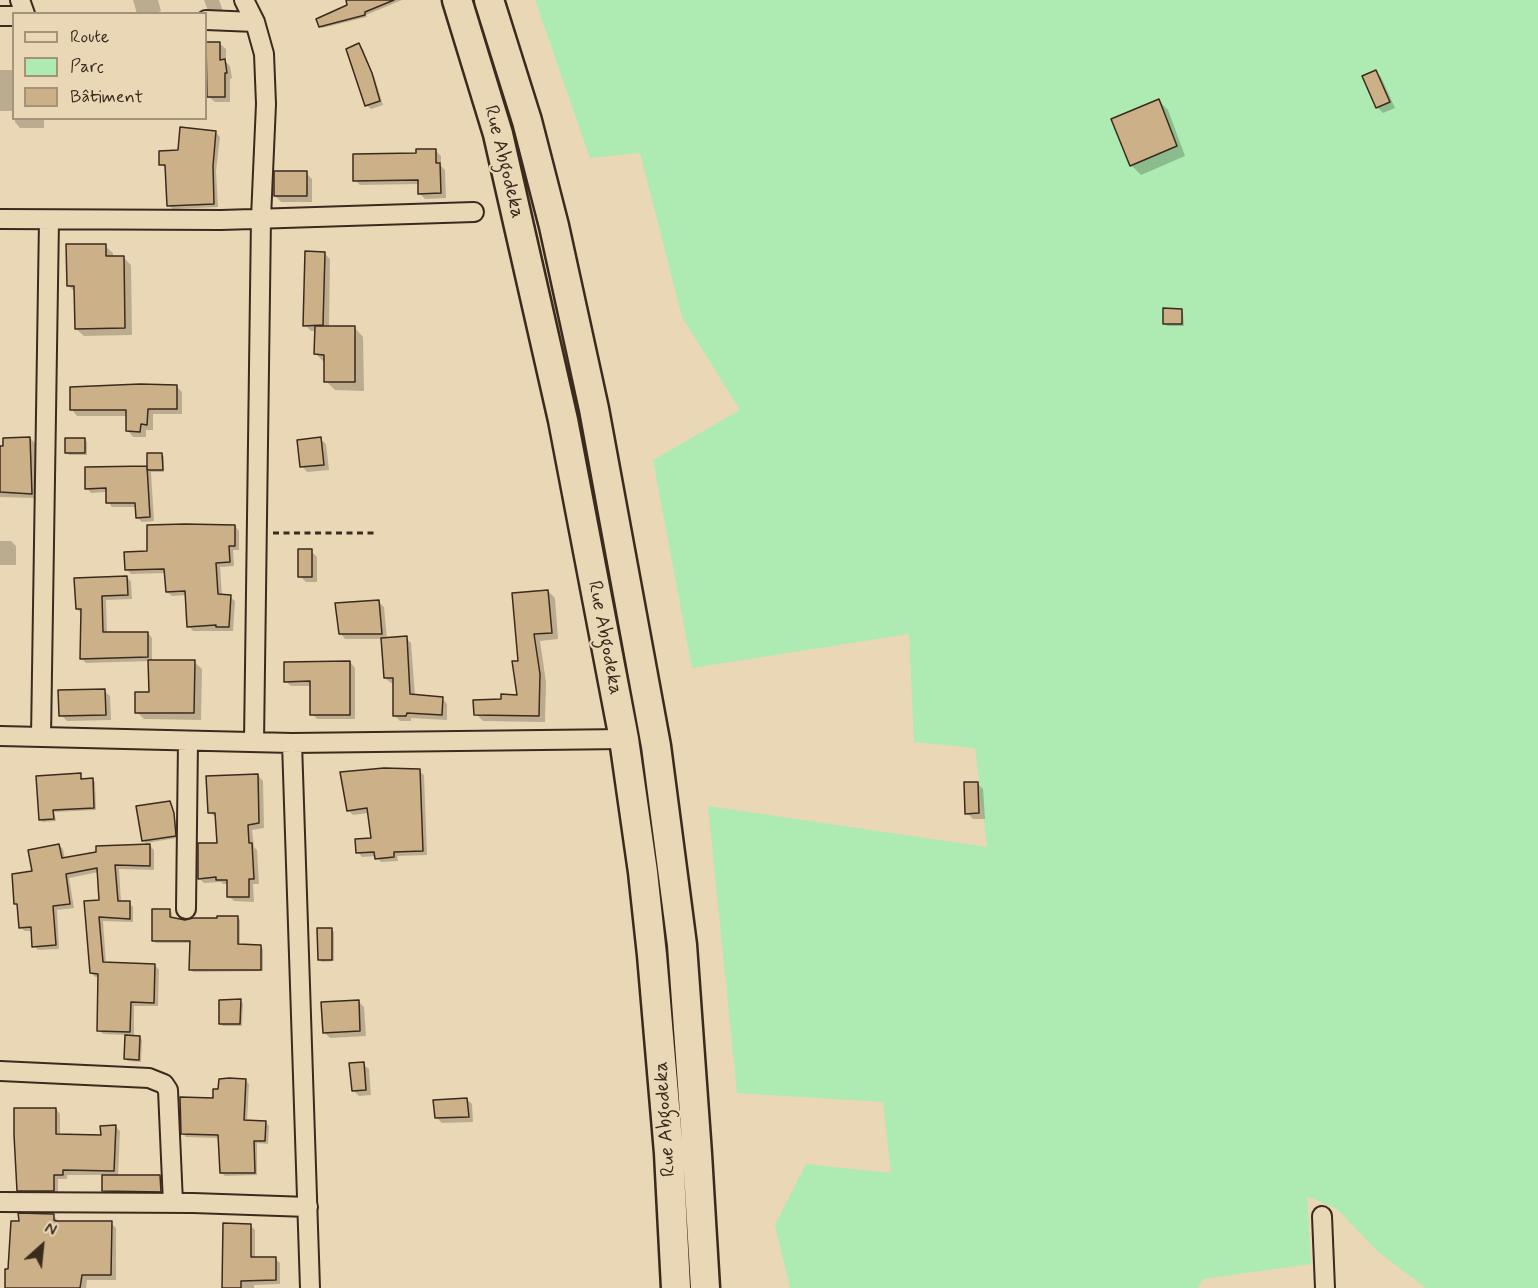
<!DOCTYPE html>
<meta charset="utf-8">
<style>
body{margin:0}
#map{position:relative;width:1538px;height:1288px;overflow:hidden;background:#ead7b5;font-family:Mynerve,sans-serif}
canvas{display:block}
.legend{position:absolute;left:12px;top:12px;width:195px;height:108px;box-sizing:border-box;background:#ead7b5;border:2px solid #a49279;margin:0;padding:8px 10px;list-style:none;font-size:18px;color:#3b2a1e}
.legend li{display:flex;align-items:center;gap:12px;height:30px}
.legend b{width:30px;border:2px solid #a49279}
.north{position:absolute;left:12px;top:1216px;width:60px;height:60px;-webkit-text-stroke:4px #ead7b5;paint-order:stroke;rotate:27deg;font-size:16px;font-weight:700;line-height:24px;text-align:center;color:#3b2a1e}
.north::after{content:'';display:block;margin:auto;width:21px;height:27px;background:#3b2a1e;clip-path:polygon(50% 0,100% 100%,50% 72%,0 100%)}
</style>
<div id="map">
<canvas width="1538" height="1288"></canvas>
<ul class="legend">
<li><b style="height:8px;background:#ead7b5"></b>Route</li>
<li><b style="height:16px;background:#adebb2"></b>Parc</li>
<li><b style="height:16px;background:#ccb087"></b>Bâtiment</li>
</ul>
<div class="north">N</div>
</div>
<script>
const context = document.querySelector('canvas').getContext('2d');
context.lineJoin = 'round';
function paint(path, color) { context.fillStyle = color; context.fill(path, 'evenodd'); }
function strokePath(path, color, width, dash) { context.strokeStyle = color; context.lineWidth = width; context.lineCap = dash ? 'butt' : 'round'; context.setLineDash(dash || []); context.stroke(path); }
function write(font, color, halo, rows, align = 'center') {
  context.font = font + ' Mynerve,sans-serif'; context.lineWidth = 4.5; context.setLineDash([]); context.textBaseline = 'middle'; context.strokeStyle = halo; context.fillStyle = color; for (const [text, x, y, turn = 0] of rows) {
    context.save(); context.translate(x, y); context.rotate((+turn || 0) * Math.PI / 180); context.textAlign = isNaN(turn) ? turn : align; if (halo) context.strokeText(text, 0, 0); context.fillText(text, 0, 0); context.restore();
  }
}
paint(new Path2D(`
 M 535,0 L 1538,0 L 1538,1288 L 1426,1288 L 1377,1251 L 1337,1209 L 1307,1196 L 1311,1264 L 1203,1279 L 1198,1288 L 790,1288 L 775,1225 L 806,1164 L 891,1173 L 883,1102 L 737,1093 L 708,806 L 987,847 L 975,748 L 914,742 L 909,634 L 692,668 L 653,460 L 740,410 L 682,317 L 640,153 L 590,158 Z`), '#adebb2');
paint(new Path2D(`
 M 133,0 L 158,0 L 161,11 L 152,14 L 137,14 Z
 M 204,0 L 219,0 L 224,14 L 213,14 L 207,8 Z
 M 347,0 L 402,0 L 366,15 L 367,17 L 322,28 L 320,26 L 349,6 Z
 M 220,44 L 226,49 L 226,62 L 230,66 L 232,78 L 230,79 L 230,102 L 215,102 L 209,97 Z
 M 359,45 L 363,49 L 375,79 L 383,105 L 371,109 L 366,105 Z
 M 0,70 L 14,70 L 14,111 L 0,111 Z
 M 1376,72 L 1381,77 L 1395,108 L 1383,113 L 1377,107 Z
 M 1159,101 L 1168,110 L 1185,156 L 1141,175 L 1132,166 L 1113,120 Z
 M 15,118 L 44,118 L 44,128 L 20,128 L 15,122 Z
 M 215,132 L 220,137 L 216,171 L 218,207 L 173,209 L 168,205 L 166,168 L 161,164 L 179,152 Z
 M 435,150 L 441,156 L 441,166 L 445,170 L 446,198 L 425,199 L 419,193 L 419,184 L 360,185 L 355,180 L 418,154 Z
 M 306,173 L 312,179 L 312,202 L 281,202 L 275,196 Z
 M 105,246 L 113,253 L 113,258 L 123,257 L 131,265 L 132,335 L 84,336 L 76,329 L 75,292 L 68,285 Z
 M 324,253 L 330,259 L 329,327 L 354,327 L 363,337 L 364,391 L 335,390 L 326,381 L 325,363 L 316,354 L 316,331 L 311,331 L 305,325 Z
 M 1181,310 L 1183,313 L 1184,326 L 1167,326 L 1164,323 Z
 M 177,387 L 182,392 L 182,414 L 153,414 L 153,430 L 146,430 L 146,437 L 133,437 L 128,431 L 128,416 L 77,416 L 72,410 Z
 M 30,438 L 35,443 L 36,498 L 0,497 L 0,448 Z
 M 85,439 L 87,442 L 87,455 L 69,455 L 67,453 Z
 M 320,439 L 326,444 L 329,470 L 307,472 L 302,466 Z
 M 149,454 L 162,454 L 164,457 L 164,472 L 151,472 L 154,521 L 142,522 L 137,517 L 137,507 L 112,507 L 108,502 L 107,492 L 91,493 L 87,488 L 146,468 L 149,470 Z
 M 235,526 L 239,531 L 239,550 L 233,550 L 234,566 L 220,567 L 222,596 L 230,597 L 235,601 L 233,631 L 193,631 L 189,626 L 186,595 L 172,596 L 167,592 L 166,573 L 131,574 L 127,570 L 149,552 Z
 M 0,541 L 11,541 L 16,546 L 16,565 L 0,565 Z
 M 311,551 L 317,557 L 317,582 L 306,582 L 300,576 Z
 M 127,577 L 131,582 L 132,599 L 106,600 L 107,633 L 148,633 L 152,638 L 152,661 L 194,662 L 202,669 L 201,720 L 144,719 L 137,712 L 151,694 L 150,661 L 86,663 L 82,659 L 82,614 L 77,609 Z
 M 548,591 L 555,598 L 558,639 L 540,641 L 546,682 L 545,722 L 483,721 L 476,714 L 502,700 L 519,696 L 520,662 Z
 M 379,602 L 384,607 L 387,639 L 406,638 L 411,643 L 415,696 L 442,698 L 447,704 L 447,720 L 411,718 L 411,721 L 400,721 L 394,715 L 394,683 L 391,683 L 385,678 L 383,639 L 345,639 L 340,633 Z
 M 350,662 L 355,668 L 355,719 L 317,719 L 312,714 L 311,686 L 291,686 L 285,681 Z
 M 104,691 L 110,696 L 111,720 L 67,721 L 61,715 Z
 M 419,771 L 424,775 L 427,855 L 397,856 L 398,861 L 381,862 L 376,856 L 362,857 L 358,852 L 372,840 L 369,813 L 353,815 L 348,810 Z
 M 80,775 L 83,780 L 93,780 L 95,782 L 96,810 L 54,812 L 56,821 L 43,822 L 40,819 Z
 M 258,775 L 263,781 L 264,828 L 252,830 L 254,847 L 257,850 L 259,884 L 253,884 L 254,902 L 234,901 L 228,896 L 229,884 L 223,884 L 221,882 L 204,883 L 199,878 L 218,845 L 217,818 L 209,812 Z
 M 977,783 L 983,789 L 985,819 L 973,819 L 967,813 Z
 M 169,802 L 172,805 L 176,823 L 177,838 L 146,843 L 143,840 Z
 M 59,845 L 63,849 L 65,859 L 150,846 L 154,850 L 154,870 L 119,869 L 121,902 L 129,903 L 133,907 L 133,922 L 103,921 L 106,964 L 155,966 L 159,970 L 158,1006 L 134,1006 L 134,1037 L 140,1037 L 142,1040 L 141,1062 L 128,1061 L 125,1059 L 126,1035 L 103,1034 L 99,1030 L 100,977 L 95,977 L 91,973 L 101,901 L 99,872 L 69,878 L 74,908 L 57,910 L 59,949 L 38,950 L 34,946 L 32,931 L 25,931 L 20,927 L 19,907 L 16,904 L 34,873 Z
 M 169,910 L 172,913 L 172,919 L 185,922 L 238,918 L 240,920 L 240,946 L 261,946 L 263,949 L 263,971 L 193,972 L 191,969 L 191,943 L 156,943 L 153,940 Z
 M 331,929 L 334,932 L 334,961 L 322,962 L 319,959 Z
 M 240,1001 L 243,1003 L 242,1026 L 223,1026 L 220,1023 Z
 M 358,1001 L 364,1007 L 366,1036 L 330,1038 L 324,1032 Z
 M 363,1064 L 369,1069 L 371,1095 L 359,1096 L 353,1090 Z
 M 246,1081 L 249,1084 L 247,1121 L 265,1122 L 269,1126 L 268,1144 L 257,1143 L 257,1175 L 225,1176 L 221,1172 L 219,1138 L 186,1137 L 183,1133 L 214,1099 L 220,1090 Z
 M 467,1099 L 472,1104 L 473,1122 L 442,1123 L 437,1118 Z
 M 56,1109 L 60,1114 L 60,1136 L 102,1136 L 115,1126 L 120,1131 L 118,1176 L 160,1176 L 165,1182 L 166,1197 L 109,1197 L 104,1191 L 104,1175 L 67,1175 L 67,1179 L 58,1179 L 58,1195 L 23,1195 L 18,1190 Z
 M 53,1215 L 59,1222 L 111,1223 L 116,1228 L 116,1280 L 87,1280 L 86,1288 L 7,1288 Z
 M 251,1226 L 255,1230 L 255,1259 L 275,1259 L 280,1263 L 280,1284 L 254,1285 L 254,1288 L 223,1288 Z`), '#0003');
const building = new Path2D(`
 M 346,0 L 394,0 L 365,12 L 365,15 L 319,27 L 316,19 L 347,5 Z
 M 206,42 L 220,42 L 220,60 L 225,59 L 227,73 L 225,73 L 225,97 L 207,97 Z
 M 359,43 L 372,73 L 380,101 L 365,106 L 346,49 Z
 M 1376,70 L 1390,102 L 1376,108 L 1362,76 Z
 M 1159,99 L 1177,146 L 1130,166 L 1111,119 Z
 M 180,127 L 216,131 L 213,166 L 214,204 L 167,206 L 165,165 L 159,165 L 159,151 L 178,150 Z
 M 416,149 L 436,149 L 436,163 L 440,163 L 441,193 L 418,194 L 418,180 L 353,181 L 353,154 L 416,153 Z
 M 274,171 L 307,171 L 307,196 L 274,196 Z
 M 66,244 L 106,244 L 106,256 L 124,256 L 125,328 L 75,329 L 74,286 L 67,286 Z
 M 305,251 L 325,252 L 323,325 L 303,326 Z
 M 1163,308 L 1182,309 L 1182,324 L 1163,324 Z
 M 315,326 L 355,326 L 355,382 L 324,382 L 324,355 L 314,354 Z
 M 140,384 L 177,385 L 177,409 L 148,409 L 147,425 L 141,424 L 140,432 L 126,431 L 126,410 L 70,410 L 70,387 Z
 M 30,437 L 32,494 L 0,492 L 0,446 L 3,446 L 3,438 Z
 M 321,437 L 324,465 L 300,467 L 297,440 Z
 M 65,438 L 85,438 L 85,453 L 65,453 Z
 M 147,453 L 162,453 L 163,470 L 147,470 Z
 M 147,466 L 150,517 L 136,518 L 135,503 L 106,503 L 106,488 L 85,489 L 85,467 Z
 M 185,524 L 235,525 L 235,546 L 229,546 L 230,562 L 216,563 L 218,594 L 231,595 L 229,627 L 216,627 L 216,625 L 187,627 L 185,591 L 166,592 L 164,569 L 125,570 L 124,552 L 147,551 L 147,525 Z
 M 298,549 L 312,549 L 312,577 L 298,577 Z
 M 127,576 L 128,595 L 102,596 L 103,632 L 148,632 L 148,657 L 80,659 L 81,609 L 76,609 L 74,578 Z
 M 548,590 L 552,633 L 534,634 L 540,674 L 539,716 L 474,715 L 473,700 L 501,699 L 501,694 L 517,695 L 512,661 L 518,661 L 512,593 Z
 M 379,600 L 382,634 L 339,634 L 335,603 Z
 M 407,636 L 410,694 L 443,697 L 442,715 L 407,713 L 406,716 L 393,716 L 393,678 L 384,678 L 381,638 Z
 M 148,660 L 195,660 L 194,713 L 135,713 L 135,692 L 149,692 Z
 M 350,661 L 350,715 L 310,715 L 310,681 L 284,682 L 284,662 Z
 M 105,689 L 106,715 L 59,716 L 58,690 Z
 M 384,768 L 420,769 L 423,851 L 394,852 L 394,857 L 375,859 L 374,852 L 356,853 L 355,839 L 371,838 L 367,808 L 347,811 L 340,772 Z
 M 81,773 L 81,779 L 93,778 L 94,808 L 53,810 L 54,819 L 39,820 L 36,776 Z
 M 258,774 L 259,823 L 248,825 L 249,843 L 252,843 L 254,879 L 249,879 L 249,897 L 227,897 L 227,880 L 216,880 L 216,877 L 198,879 L 198,843 L 217,843 L 215,813 L 208,813 L 206,776 Z
 M 964,782 L 978,782 L 979,813 L 965,814 Z
 M 170,801 L 174,813 L 176,836 L 142,841 L 136,806 Z
 M 59,844 L 62,858 L 96,852 L 96,846 L 150,844 L 150,866 L 115,865 L 118,901 L 130,901 L 130,919 L 99,917 L 103,962 L 155,964 L 154,1003 L 131,1002 L 130,1032 L 97,1031 L 98,974 L 90,973 L 84,901 L 99,900 L 97,868 L 66,874 L 70,904 L 53,906 L 56,945 L 32,947 L 31,927 L 19,928 L 17,904 L 14,904 L 12,874 L 32,871 L 28,850 Z
 M 152,909 L 170,909 L 170,917 L 185,920 L 193,918 L 217,918 L 217,916 L 238,916 L 238,944 L 261,945 L 261,970 L 189,970 L 190,941 L 152,941 Z
 M 317,928 L 332,928 L 332,960 L 318,960 Z
 M 241,999 L 240,1024 L 219,1024 L 219,1000 Z
 M 359,1000 L 360,1031 L 323,1033 L 321,1002 Z
 M 125,1035 L 140,1036 L 139,1060 L 124,1059 Z
 M 364,1062 L 366,1090 L 352,1091 L 349,1063 Z
 M 229,1078 L 246,1079 L 244,1120 L 266,1121 L 265,1141 L 254,1141 L 255,1173 L 220,1173 L 218,1135 L 181,1134 L 180,1097 L 213,1098 L 213,1089 L 218,1089 L 219,1079 Z
 M 467,1098 L 469,1117 L 435,1118 L 433,1100 Z
 M 14,1108 L 56,1108 L 56,1134 L 101,1135 L 100,1126 L 116,1125 L 114,1171 L 63,1170 L 63,1175 L 54,1175 L 54,1191 L 17,1191 L 14,1135 Z
 M 102,1175 L 160,1175 L 161,1192 L 102,1191 Z
 M 18,1213 L 54,1214 L 54,1220 L 56,1221 L 112,1221 L 111,1275 L 82,1275 L 80,1288 L 5,1288 L 5,1269 L 8,1269 L 11,1221 L 19,1221 Z
 M 223,1223 L 251,1224 L 251,1257 L 276,1257 L 276,1280 L 241,1281 L 241,1288 L 222,1288 Z`);
paint(building, '#ccb087');
strokePath(building, '#3b2a1e', 1.5);
const street = new Path2D(`
 M 20,0 L 25,14
 M 244,0 L 255,22 L 264,54 L 266,104 L 261,218 L 254,742
 M 0,16 L 14,16
 M 206,20 L 255,22
 M 0,219 L 221,220 L 474,212
 M 0,736 L 292,743 L 624,739
 M 41,737 L 49,220
 M 292,743 L 310,1288
 M 186,909 L 188,741
 M 0,1071 L 149,1078 L 164,1084 L 168,1090 L 173,1203
 M 0,1202 L 193,1203 L 308,1207
 M 1322,1216 L 1325,1288`);
const primary = new Path2D(`
 M 457,0 L 498,134 L 563,420 L 624,739 L 643,872 L 652,955 L 669,1153 L 676,1288
 M 489,0 L 527,121 L 554,226 L 594,409 L 656,746 L 682,945 L 697,1154 L 705,1288`);
strokePath(street, '#3b2a1e', 22);
strokePath(primary, '#3b2a1e', 33);
strokePath(new Path2D(`
 M 273,533 L 378,533`), '#3b2a1e', 3, [6, 4.5]);
strokePath(street, '#ead7b5', 18);
strokePath(primary, '#ead7b5', 28);
write('20px', '#3b2a1e', '#ead7b5', [
 ["Rue Abgodeka",503,162,76],
 ["Rue Abgodeka",604,638,79],
 ["Rue Abgodeka",666,1119,-94]
]);
</script>
